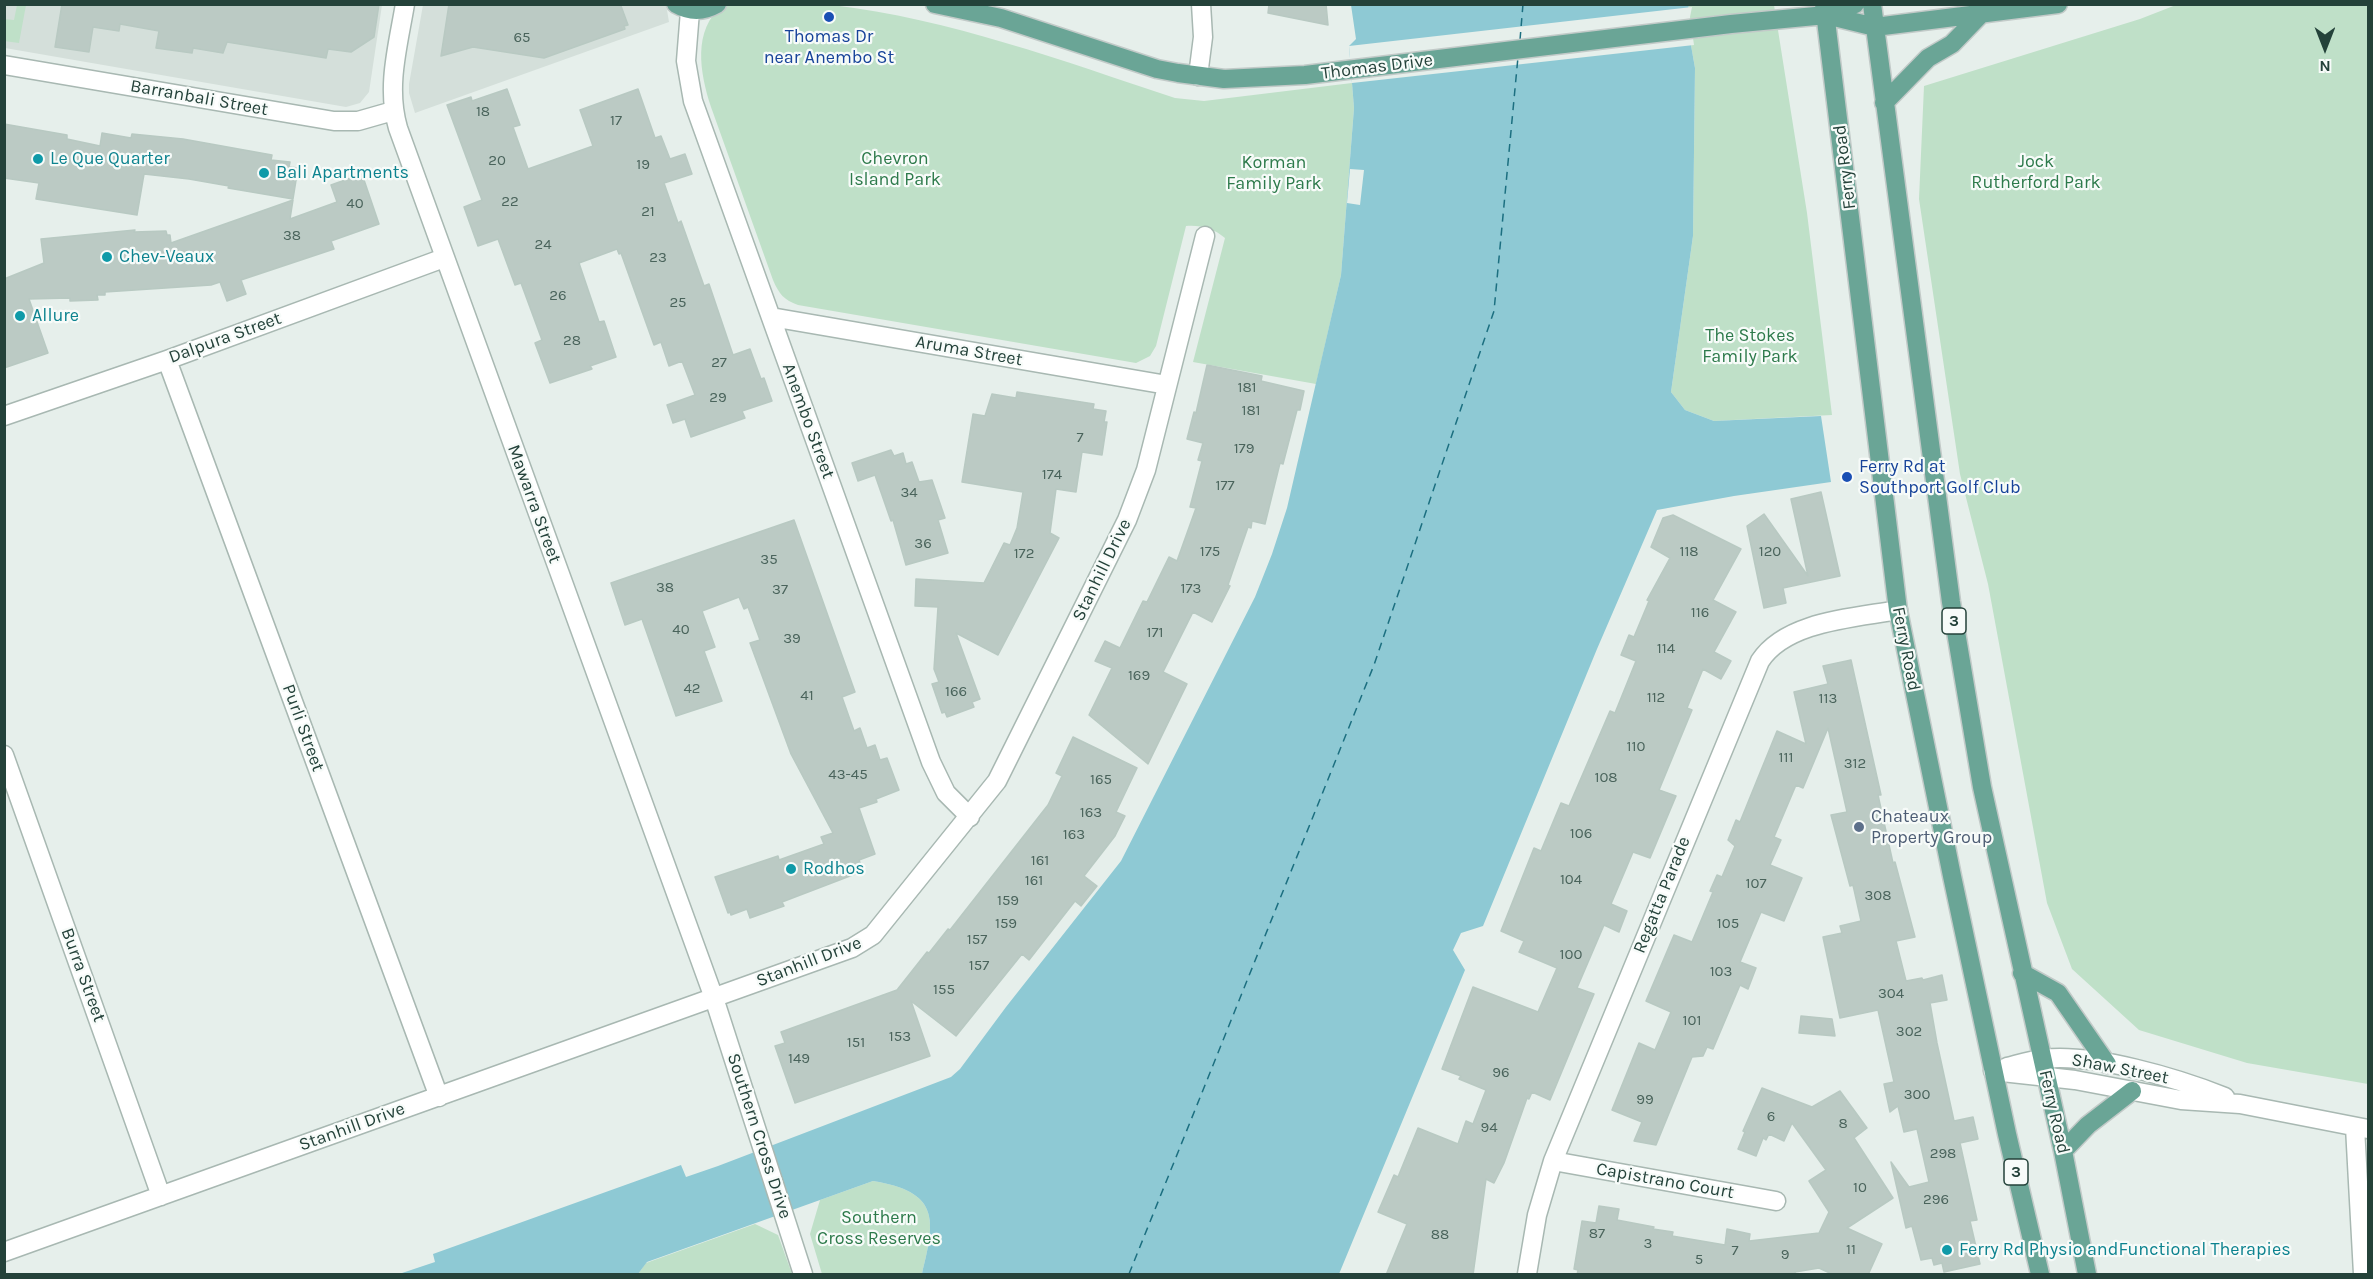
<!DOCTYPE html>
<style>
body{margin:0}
#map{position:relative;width:2373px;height:1279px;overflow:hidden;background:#e6efeb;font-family:Karla,sans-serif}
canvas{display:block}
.frame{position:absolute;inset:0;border:6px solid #24423a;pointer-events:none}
.north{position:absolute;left:2295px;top:18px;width:60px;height:60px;-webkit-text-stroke:4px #f7fbf9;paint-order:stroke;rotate:180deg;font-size:16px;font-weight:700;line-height:24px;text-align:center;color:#24423a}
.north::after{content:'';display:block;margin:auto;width:21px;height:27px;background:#24423a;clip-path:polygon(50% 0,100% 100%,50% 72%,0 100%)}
</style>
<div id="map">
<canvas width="2373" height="1279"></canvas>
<div class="frame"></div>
<div class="north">N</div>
</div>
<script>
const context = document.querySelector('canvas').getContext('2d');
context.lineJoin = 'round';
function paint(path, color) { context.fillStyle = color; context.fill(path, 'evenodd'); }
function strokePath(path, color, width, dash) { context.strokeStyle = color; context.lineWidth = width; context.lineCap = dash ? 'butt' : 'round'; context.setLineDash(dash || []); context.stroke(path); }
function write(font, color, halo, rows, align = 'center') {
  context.font = font + ' Karla,sans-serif'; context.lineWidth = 4.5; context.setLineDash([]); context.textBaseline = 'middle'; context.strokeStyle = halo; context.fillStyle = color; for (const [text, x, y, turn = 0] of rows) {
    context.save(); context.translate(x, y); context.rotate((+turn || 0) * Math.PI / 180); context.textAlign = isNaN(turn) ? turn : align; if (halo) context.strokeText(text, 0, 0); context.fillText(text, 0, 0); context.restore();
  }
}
paint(new Path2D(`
 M 666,4 L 669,22 L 415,113 L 409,93 L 409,84 L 423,5 Z
 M 4,5 L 382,5 L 369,92 L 360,103 L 346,107 L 5,48 Z`), '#d4dfda');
paint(new Path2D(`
 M 17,5 L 26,5 L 19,43 L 4,41 L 5,19 L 14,20 Z
 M 723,5 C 758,5 798,1 832,5 C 950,19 1063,61 1175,98 L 1204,101 L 1352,83 L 1354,108 L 1341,275 L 1316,384 L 1193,362 L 1225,238 C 1213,228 1201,225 1186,226 L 1156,346 L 1150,356 L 1136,363 L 798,305 C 784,300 779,294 773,280 L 711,107 C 700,73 692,30 723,5 Z
 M 1689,5 L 1774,5 L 1807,213 L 1832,415 L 1714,421 L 1685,410 L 1671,392 L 1693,236 L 1695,68 L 1686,17 Z
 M 2176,5 L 2368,5 L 2368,1084 L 2247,1063 L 2139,1030 L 2072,969 L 2047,903 L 1988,584 L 1960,474 L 1919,199 L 1924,86 L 2140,19 Z
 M 873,1181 C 939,1192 936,1218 922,1274 L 822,1274 L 810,1234 L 820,1200 Z
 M 755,1224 L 778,1235 L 792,1274 L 638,1274 L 646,1263 Z`), '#bfe0c8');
paint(new Path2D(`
 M 1351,5 L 1689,5 L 1686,17 L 1695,68 L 1693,236 L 1671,392 L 1685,410 L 1714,421 L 1821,416 L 1831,482 L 1734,496 L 1657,510 L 1597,649 L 1483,926 L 1461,933 L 1453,950 L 1465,970 L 1339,1274 L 922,1274 C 936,1218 939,1192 873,1181 L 647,1262 L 638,1274 L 399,1274 L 435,1262 L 433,1254 L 681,1165 L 686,1177 L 718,1166 L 951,1077 L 960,1069 L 1006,1007 L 1121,861 L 1255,597 L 1272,554 L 1287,508 L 1341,275 L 1354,108 L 1349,46 L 1356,39 Z`), '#8ec9d4');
paint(new Path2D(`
 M 1692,7 L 1690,17 L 1694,45 L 1352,83 L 1349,46 Z
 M 1350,169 L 1364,170 L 1360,205 L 1347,203 Z`), '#e6efeb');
strokePath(new Path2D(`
 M 1520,40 L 1523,4
 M 1129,1274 L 1374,665 L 1494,311 L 1518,57`), '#1c6f80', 1.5, [8, 6]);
const building = new Path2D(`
 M 62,4 L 379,4 L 374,37 L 351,52 L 328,49 L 326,58 L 227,42 L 223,53 L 193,48 L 192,53 L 156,48 L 159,31 L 120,24 L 119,31 L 93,27 L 89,52 L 55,47 Z
 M 449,4 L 614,4 L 621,6 L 628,25 L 624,26 L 625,29 L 544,58 L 473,47 L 441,56 Z
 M 1269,4 L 1326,4 L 1328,25 L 1268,13 Z
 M 507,89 L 520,125 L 513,127 L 528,169 L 593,146 L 580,110 L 638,89 L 655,138 L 661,136 L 670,159 L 685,154 L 692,174 L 664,183 L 678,223 L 681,221 L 704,286 L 709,284 L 733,355 L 750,349 L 761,379 L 764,378 L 772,401 L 742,411 L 745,418 L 691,437 L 685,419 L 673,423 L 667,405 L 695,395 L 682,361 L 669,366 L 661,342 L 654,345 L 621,253 L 619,254 L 617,249 L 579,263 L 599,322 L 604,321 L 616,357 L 590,366 L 592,369 L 550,383 L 535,343 L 542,340 L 521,283 L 515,285 L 498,239 L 478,246 L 464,207 L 482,200 L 447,105 L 471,97 L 472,101 Z
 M 4,124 L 67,135 L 67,139 L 100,146 L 102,133 L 131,138 L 132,134 L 183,139 L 272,155 L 271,160 L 290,162 L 289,167 L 298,168 L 293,199 L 228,188 L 229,186 L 189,179 L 144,174 L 137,215 L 36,199 L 39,183 L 4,178 Z
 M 362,174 L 379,224 L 331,241 L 334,249 L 241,280 L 246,294 L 227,301 L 220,282 L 211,285 L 105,292 L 105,295 L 97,295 L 98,300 L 70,301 L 70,298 L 29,299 L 48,353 L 4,368 L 4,279 L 44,263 L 41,239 L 135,230 L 134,232 L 166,231 L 167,235 L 170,235 L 171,243 L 293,200 L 290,219 L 337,202 L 331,185 Z
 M 1207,365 L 1262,376 L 1261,381 L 1304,391 L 1300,410 L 1297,410 L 1283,464 L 1280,463 L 1265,524 L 1252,521 L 1251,528 L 1248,527 L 1228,585 L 1230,586 L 1212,622 L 1193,612 L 1163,672 L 1187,684 L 1148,764 L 1089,715 L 1112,668 L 1095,661 L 1105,641 L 1120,648 L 1143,601 L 1147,602 L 1169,557 L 1177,561 L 1196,508 L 1190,507 L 1202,461 L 1198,460 L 1203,443 L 1187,439 L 1194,412 L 1196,413 Z
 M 1017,392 L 1094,404 L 1093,409 L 1106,411 L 1104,422 L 1107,422 L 1102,455 L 1082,452 L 1076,492 L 1056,489 L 1050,533 L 1059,538 L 998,655 L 956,633 L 980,699 L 972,702 L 974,707 L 947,717 L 945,712 L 942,713 L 932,684 L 939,682 L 934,669 L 938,607 L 915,606 L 916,579 L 984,583 L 1004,543 L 1010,545 L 1017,528 L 1023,492 L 962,482 L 973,414 L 985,416 L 992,394 L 1016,398 Z
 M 891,450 L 894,456 L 903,453 L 906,464 L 912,462 L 919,482 L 932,480 L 945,518 L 938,520 L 948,553 L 906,565 L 893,520 L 891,521 L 875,475 L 858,481 L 852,463 Z
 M 1821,492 L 1840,576 L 1783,588 L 1786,603 L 1764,608 L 1747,526 L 1764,514 L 1808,576 L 1791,499 Z
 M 1673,515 L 1741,549 L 1713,600 L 1736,612 L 1714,652 L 1731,661 L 1721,679 L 1703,669 L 1687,708 L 1692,710 L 1659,790 L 1676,796 L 1650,858 L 1633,852 L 1611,904 L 1627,911 L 1619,932 L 1604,925 L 1577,988 L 1594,994 L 1550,1100 L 1532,1092 L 1529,1099 L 1527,1098 L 1504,1163 L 1494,1183 L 1486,1179 L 1473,1275 L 1386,1275 L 1407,1224 L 1378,1212 L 1394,1175 L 1398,1177 L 1418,1128 L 1458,1144 L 1466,1121 L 1473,1124 L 1486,1090 L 1459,1079 L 1461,1076 L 1442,1069 L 1473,987 L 1538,1012 L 1557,968 L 1519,952 L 1524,941 L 1501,931 L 1534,848 L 1541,851 L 1561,803 L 1569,806 L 1610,711 L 1615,713 L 1636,661 L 1621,655 L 1629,635 L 1634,637 L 1649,601 L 1647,600 L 1670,558 L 1651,547 L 1663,518 Z
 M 794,520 L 855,692 L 842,697 L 854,731 L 860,728 L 867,748 L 875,745 L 880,760 L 887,758 L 899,790 L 876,799 L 877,802 L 859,808 L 875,854 L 859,860 L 863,871 L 782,902 L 784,906 L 750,918 L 747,909 L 731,915 L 730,912 L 728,913 L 715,877 L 778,856 L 779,860 L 824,844 L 821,837 L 833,833 L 791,754 L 750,643 L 760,640 L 748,607 L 744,609 L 739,597 L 702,611 L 715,647 L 704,651 L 722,701 L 676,716 L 642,619 L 625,625 L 611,583 Z
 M 1851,660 L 1881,795 L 1878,795 L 1893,863 L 1895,862 L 1915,937 L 1896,941 L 1906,981 L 1922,978 L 1923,980 L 1942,975 L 1947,1000 L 1930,1003 L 1937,1043 L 1954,1121 L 1973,1117 L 1978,1139 L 1960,1143 L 1977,1220 L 1970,1221 L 1980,1264 L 1944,1272 L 1942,1263 L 1934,1265 L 1932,1258 L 1921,1260 L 1912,1226 L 1906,1228 L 1891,1162 L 1909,1187 L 1929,1182 L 1917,1129 L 1904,1132 L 1898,1106 L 1890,1112 L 1884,1084 L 1894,1082 L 1878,1010 L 1840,1018 L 1823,937 L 1842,933 L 1840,926 L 1861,921 L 1853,885 L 1850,886 L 1831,815 L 1847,812 L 1828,728 L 1803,788 L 1796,785 L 1774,837 L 1781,840 L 1770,865 L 1802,878 L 1784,921 L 1761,912 L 1740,962 L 1756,968 L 1748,989 L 1740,985 L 1713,1049 L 1707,1047 L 1703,1056 L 1692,1057 L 1656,1145 L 1634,1141 L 1642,1122 L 1612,1110 L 1639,1043 L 1655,1050 L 1671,1012 L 1646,1001 L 1674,935 L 1692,942 L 1713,892 L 1710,891 L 1717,875 L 1722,877 L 1735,846 L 1728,840 L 1736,820 L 1740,822 L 1777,731 L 1806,744 L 1794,692 L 1828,684 L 1823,666 Z
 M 1073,737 L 1137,768 L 1116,812 L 1125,816 L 1115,836 L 1084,876 L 1097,886 L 1081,906 L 1075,901 L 1029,960 L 1022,954 L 956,1036 L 911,1001 L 930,1056 L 795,1103 L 775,1046 L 785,1043 L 781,1032 L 897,990 L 927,952 L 929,953 L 948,929 L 950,930 L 1048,805 L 1062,776 L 1056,773 Z
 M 1801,1016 L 1832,1019 L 1835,1036 L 1799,1033 Z
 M 1762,1088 L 1812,1107 L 1840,1091 L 1867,1128 L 1854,1138 L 1893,1198 L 1847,1228 L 1882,1244 L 1868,1275 L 1834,1275 L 1819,1268 L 1795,1272 L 1796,1275 L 1577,1275 L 1578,1270 L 1574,1269 L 1582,1221 L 1596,1223 L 1599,1206 L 1619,1209 L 1617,1220 L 1654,1227 L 1653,1229 L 1673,1232 L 1672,1236 L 1725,1245 L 1727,1229 L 1750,1234 L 1749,1241 L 1819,1233 L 1829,1212 L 1809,1181 L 1826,1170 L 1792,1123 L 1784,1141 L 1769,1134 L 1766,1140 L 1763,1138 L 1756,1156 L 1738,1149 L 1745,1132 L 1743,1131 Z`);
paint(building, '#bbcac4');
strokePath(building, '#b8c9c2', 1.5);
const minor = new Path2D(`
 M 405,4 C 398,46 386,87 398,128 L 714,998 L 803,1274
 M 690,11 L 686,61 L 693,101 L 931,762 L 946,793 L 970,817
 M 4,65 L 334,121 L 358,121 L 393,111
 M 1198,76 L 1203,37 L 1201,4
 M 771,317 L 1167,385
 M 167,360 L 439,1097
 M 4,416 L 167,360 L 444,258
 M 4,755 L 161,1196
 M 2007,1067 C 2019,1064 2031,1060 2043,1059 C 2094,1053 2177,1078 2225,1097
 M 1993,1071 L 2075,1080 L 2181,1100 L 2240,1104 L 2368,1129
 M 2355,1127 L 2363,1274
 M 1553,1161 L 1776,1201
 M 4,1252 L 852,948 L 873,935 L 997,781 L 1127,520 L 1146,470 L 1205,236
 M 1527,1274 L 1537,1215 L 1553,1161 L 1760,661 C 1786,621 1854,618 1898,610`);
const major = new Path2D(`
 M 676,4 C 690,12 703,12 717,4
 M 935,4 L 1001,18 L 1157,69 L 1178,73 L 1224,79 L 1305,75 L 1731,24 L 1826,15 L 1855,4
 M 1824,4 L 1898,610 L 1952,876 L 2007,1134 L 2040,1274
 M 1872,4 L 1951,602 L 1982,787 L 2063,1151 L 2087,1274
 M 1826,15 L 1875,27 L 2058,4
 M 1884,103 L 1928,58 L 1952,44 L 1981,14
 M 2022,973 L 2058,993 L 2107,1064
 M 2063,1151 L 2088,1125 L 2132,1091`);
strokePath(minor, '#a8b8b2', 21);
strokePath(major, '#c2cac8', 21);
strokePath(minor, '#fff', 18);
strokePath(major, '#6aa596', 18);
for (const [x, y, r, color] of [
 [829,17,6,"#1a4fb4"],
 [38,159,6,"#0f9aa8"],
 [264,173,6,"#0f9aa8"],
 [107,257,6,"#0f9aa8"],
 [20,316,6,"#0f9aa8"],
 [1847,477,6,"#1a4fb4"],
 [1859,827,6,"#5c6f8a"],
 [791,869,6,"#0f9aa8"],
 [1947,1250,6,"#0f9aa8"]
]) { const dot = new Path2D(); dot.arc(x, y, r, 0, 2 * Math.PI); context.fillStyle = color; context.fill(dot); strokePath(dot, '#f7fbf9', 2); }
write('15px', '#4a645c', null, [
 ["65",522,38],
 ["18",483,112],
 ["17",616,121],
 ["20",497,161],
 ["19",643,165],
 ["22",510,202],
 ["40",355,204],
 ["21",648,212],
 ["38",292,236],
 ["24",543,245],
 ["23",658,258],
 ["26",558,296],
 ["25",678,303],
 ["28",572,341],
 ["27",719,363],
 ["181",1247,388],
 ["29",718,398],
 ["181",1251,411],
 ["7",1080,438],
 ["179",1244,449],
 ["174",1052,475],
 ["177",1225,486],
 ["34",909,493],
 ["36",923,544],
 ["175",1210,552],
 ["118",1689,552],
 ["120",1770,552],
 ["172",1024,554],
 ["35",769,560],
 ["38",665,588],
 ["173",1191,589],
 ["37",780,590],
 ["116",1700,613],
 ["40",681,630],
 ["171",1155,633],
 ["39",792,639],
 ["114",1666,649],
 ["169",1139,676],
 ["42",692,689],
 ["166",956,692],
 ["41",807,696],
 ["112",1656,698],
 ["113",1828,699],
 ["110",1636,747],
 ["111",1786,758],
 ["312",1855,764],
 ["43-45",848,775],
 ["108",1606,778],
 ["165",1101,780],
 ["163",1091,813],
 ["106",1581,834],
 ["163",1074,835],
 ["161",1040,861],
 ["104",1571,880],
 ["161",1034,881],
 ["107",1756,884],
 ["308",1878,896],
 ["159",1008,901],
 ["159",1006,924],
 ["105",1728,924],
 ["157",977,940],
 ["100",1571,955],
 ["157",979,966],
 ["103",1721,972],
 ["155",944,990],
 ["304",1891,994],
 ["101",1692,1021],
 ["302",1909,1032],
 ["153",900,1037],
 ["151",856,1043],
 ["149",799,1059],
 ["96",1501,1073],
 ["300",1917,1095],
 ["99",1645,1100],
 ["6",1771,1117],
 ["8",1843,1124],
 ["94",1489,1128],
 ["298",1943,1154],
 ["10",1860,1188],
 ["296",1936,1200],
 ["87",1597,1234],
 ["88",1440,1235],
 ["3",1648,1244],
 ["11",1851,1250],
 ["7",1735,1251],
 ["9",1785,1255],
 ["5",1699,1260]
]);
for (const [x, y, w] of [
 [1954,621,24],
 [2016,1172,24]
]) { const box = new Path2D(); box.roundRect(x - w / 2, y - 13, w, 26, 4.5); context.fillStyle = '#f7fbf9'; context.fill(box); strokePath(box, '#24423a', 1.5); }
write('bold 16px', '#24423a', null, [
 ["3",1954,621],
 ["3",2016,1172]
]);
write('18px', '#164399', '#f7fbf9', [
 ["Thomas Dr",829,37],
 ["near Anembo St",829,58],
 ["Ferry Rd at",1859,467,"left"],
 ["Southport Golf Club",1859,488,"left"]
]);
write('18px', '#24423a', '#f7fbf9', [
 ["Thomas Drive",1377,67,-7],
 ["Barranbali Street",199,98,10],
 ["Ferry Road",1845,167,-97],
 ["Dalpura Street",225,338,-20],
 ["Aruma Street",969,351,10],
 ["Anembo Street",808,421,70],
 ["Mawarra Street",534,504,70],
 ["Stanhill Drive",1102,570,-64],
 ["Ferry Road",1906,649,79],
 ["Purli Street",303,728,70],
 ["Regatta Parade",1662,895,-68],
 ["Stanhill Drive",809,962,-21],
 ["Burra Street",83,975,70],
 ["Shaw Street",2120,1069,11],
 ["Ferry Road",2054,1112,77],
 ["Stanhill Drive",352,1127,-20],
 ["Southern Cross Drive",759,1136,72],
 ["Capistrano Court",1665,1181,10]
]);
write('18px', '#0d838f', '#f7fbf9', [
 ["Le Que Quarter",50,159],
 ["Bali Apartments",276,173],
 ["Chev-Veaux",119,257],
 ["Allure",32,316],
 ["Rodhos",803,869],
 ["Ferry Rd Physio andFunctional Therapies",1959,1250]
], 'left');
write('18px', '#2d7a4b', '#f7fbf9', [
 ["Chevron",895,159],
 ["Island Park",895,180],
 ["Jock",2036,162],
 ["Rutherford Park",2036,183],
 ["Korman",1274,163],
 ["Family Park",1274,184],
 ["The Stokes",1750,336],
 ["Family Park",1750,357],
 ["Southern",879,1218],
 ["Cross Reserves",879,1239]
]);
write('18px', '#4e5e75', '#f7fbf9', [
 ["Chateaux",1871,817],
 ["Property Group",1871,838]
], 'left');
</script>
